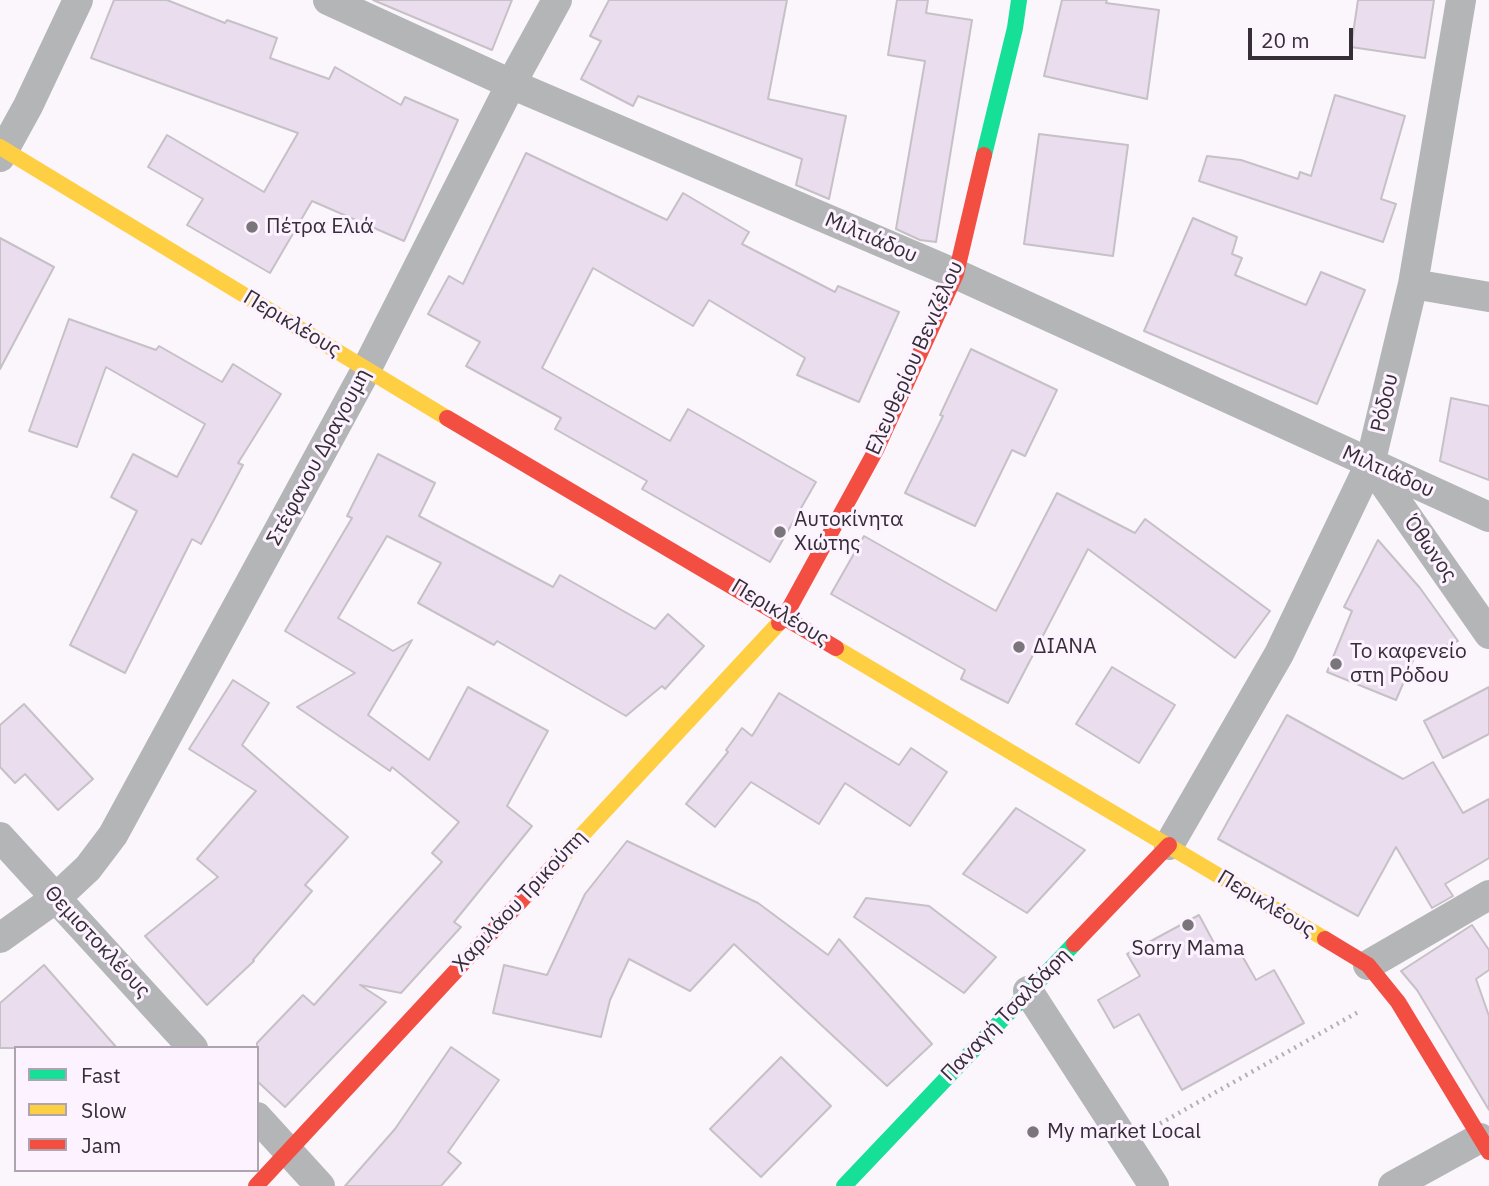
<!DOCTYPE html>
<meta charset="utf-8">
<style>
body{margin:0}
#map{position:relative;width:1489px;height:1186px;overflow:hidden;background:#fbf5fc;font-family:"IBM Plex Sans",sans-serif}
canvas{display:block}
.legend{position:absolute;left:14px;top:1046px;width:245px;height:126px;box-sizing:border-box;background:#fdf2ff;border:2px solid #ada4af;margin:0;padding:9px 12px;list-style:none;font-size:21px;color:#352e36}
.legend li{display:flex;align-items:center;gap:14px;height:35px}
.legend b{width:35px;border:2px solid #ada4af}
.scale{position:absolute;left:1248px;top:28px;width:105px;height:32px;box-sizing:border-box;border:4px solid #352e36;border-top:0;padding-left:9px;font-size:21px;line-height:24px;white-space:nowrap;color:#352e36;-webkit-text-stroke:5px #fdf2ff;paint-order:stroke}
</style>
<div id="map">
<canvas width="1489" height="1186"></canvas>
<ul class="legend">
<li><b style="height:9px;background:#16e098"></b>Fast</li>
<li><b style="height:9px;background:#ffcf43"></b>Slow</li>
<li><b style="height:9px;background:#f24e42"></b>Jam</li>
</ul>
<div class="scale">20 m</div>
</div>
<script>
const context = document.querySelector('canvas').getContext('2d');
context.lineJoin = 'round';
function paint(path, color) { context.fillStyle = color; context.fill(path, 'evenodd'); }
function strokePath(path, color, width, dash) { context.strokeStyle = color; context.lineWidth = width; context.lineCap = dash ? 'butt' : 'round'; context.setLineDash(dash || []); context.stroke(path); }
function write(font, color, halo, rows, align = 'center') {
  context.font = font + ' "IBM Plex Sans",sans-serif'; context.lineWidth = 6; context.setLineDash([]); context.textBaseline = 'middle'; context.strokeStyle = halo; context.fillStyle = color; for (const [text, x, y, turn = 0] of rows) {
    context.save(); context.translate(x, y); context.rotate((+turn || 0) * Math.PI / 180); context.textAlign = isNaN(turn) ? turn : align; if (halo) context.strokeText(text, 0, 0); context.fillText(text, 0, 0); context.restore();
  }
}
const building = new Path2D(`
 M 114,0 L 167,0 L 225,23 L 227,20 L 277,38 L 270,58 L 329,79 L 335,67 L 401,105 L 405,97 L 458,120 L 404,241 L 312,201 L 270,273 L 187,225 L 203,199 L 148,167 L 167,135 L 264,192 L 298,133 L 91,58 Z
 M 373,0 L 512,0 L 492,50 Z
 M 609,0 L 787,0 L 768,99 L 846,116 L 829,199 L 796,185 L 802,159 L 638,96 L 633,106 L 581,79 L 601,41 L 590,36 Z
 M 897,0 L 928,0 L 926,13 L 972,20 L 936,242 L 920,240 L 896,229 L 925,61 L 888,55 Z
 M 1062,0 L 1107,0 L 1106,3 L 1159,10 L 1147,99 L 1044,76 Z
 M 1358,0 L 1434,0 L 1425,58 L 1351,47 Z
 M 1335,95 L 1405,116 L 1381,199 L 1396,204 L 1383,242 L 1199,181 L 1207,156 L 1241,160 L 1298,179 L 1300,172 L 1311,176 Z
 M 1039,134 L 1128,145 L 1113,256 L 1024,244 Z
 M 526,153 L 667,220 L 683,193 L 749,232 L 742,244 L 835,292 L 838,286 L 899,312 L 859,402 L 797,375 L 805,358 L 709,300 L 693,326 L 593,268 L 542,368 L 670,441 L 688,409 L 816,482 L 770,562 L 642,489 L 647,481 L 555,429 L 561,418 L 466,366 L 480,342 L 428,314 L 449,276 L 463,284 Z
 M 1193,218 L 1237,237 L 1232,254 L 1242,258 L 1235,275 L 1306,305 L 1321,272 L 1365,290 L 1317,404 L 1144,331 Z
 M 0,238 L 54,267 L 0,369 Z
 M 69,319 L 156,350 L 159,346 L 222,382 L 233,364 L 281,394 L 238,463 L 243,465 L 201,544 L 192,539 L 125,673 L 70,645 L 137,511 L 111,497 L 133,454 L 177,477 L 205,424 L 106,367 L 77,447 L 29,431 Z
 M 971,349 L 1057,390 L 1025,456 L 1012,450 L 975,526 L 905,493 L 943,416 L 940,415 Z
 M 1451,398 L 1489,406 L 1489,480 L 1440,461 Z
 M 378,454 L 435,483 L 419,516 L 553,587 L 560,575 L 655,629 L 668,614 L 704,646 L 665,689 L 662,686 L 626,716 L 497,641 L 494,645 L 418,603 L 441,563 L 387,536 L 338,618 L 393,651 L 412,640 L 368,715 L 429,760 L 468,687 L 548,731 L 507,806 L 532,826 L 454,922 L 461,927 L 401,993 L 360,985 L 386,1002 L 285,1107 L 257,1081 L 257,1043 L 303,995 L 314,1005 L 442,862 L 432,853 L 459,822 L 392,767 L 390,771 L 297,707 L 355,673 L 285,631 L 352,518 L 347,516 Z
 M 1057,493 L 1135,533 L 1145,519 L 1270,611 L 1235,658 L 1088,549 L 1008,703 L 961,679 L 965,670 L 831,594 L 864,536 L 996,611 Z
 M 1378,540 L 1420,588 L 1458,641 L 1414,658 L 1396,700 L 1327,672 L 1352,611 L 1344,607 Z
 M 1112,667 L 1175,705 L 1139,763 L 1076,724 Z
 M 233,680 L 269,703 L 242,745 L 348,837 L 305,885 L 312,891 L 253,960 L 254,961 L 207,1005 L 145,936 L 218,877 L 197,859 L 256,791 L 189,749 Z
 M 1489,687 L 1489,734 L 1443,758 L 1424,721 Z
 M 779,693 L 899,765 L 911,748 L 947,772 L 910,826 L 845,783 L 819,824 L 751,782 L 715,827 L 686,804 L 728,752 L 726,750 L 742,728 L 752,736 Z
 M 24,704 L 93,779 L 58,810 L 25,774 L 15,783 L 0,767 L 0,725 Z
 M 1287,715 L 1403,779 L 1433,762 L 1463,813 L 1489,799 L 1489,858 L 1445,884 L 1453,896 L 1432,908 L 1396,847 L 1358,916 L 1218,839 Z
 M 1016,808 L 1085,850 L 1027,913 L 963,874 Z
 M 627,841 L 758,903 L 828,955 L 839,939 L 932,1044 L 887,1086 L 734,944 L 690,991 L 629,959 L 610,1000 L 601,1037 L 493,1013 L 504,965 L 547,975 L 585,894 Z
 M 866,898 L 929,906 L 996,957 L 964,993 L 854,917 Z
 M 1199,915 L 1220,954 L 1236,945 L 1256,980 L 1274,970 L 1304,1023 L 1182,1090 L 1139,1014 L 1114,1028 L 1098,1000 L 1140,976 L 1127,954 Z
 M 1472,925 L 1489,950 L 1489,970 L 1476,979 L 1489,1016 L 1489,1110 L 1417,990 L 1401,971 Z
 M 44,965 L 117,1048 L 0,1048 L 0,1003 Z
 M 451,1047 L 499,1080 L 448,1152 L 461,1163 L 441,1186 L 345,1186 L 395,1129 Z
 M 781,1057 L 831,1106 L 761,1177 L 710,1129 Z`);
paint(building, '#eadded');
strokePath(building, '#c6c0c7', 2);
strokePath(new Path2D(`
 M 1154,1127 L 1360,1011`), '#b1b1b4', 4.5, [2, 5]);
strokePath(new Path2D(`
 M 328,0 L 511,84 L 956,274 L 1489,517
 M 0,157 L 28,106 L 78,0
 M 1413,284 L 1489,297
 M 1371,465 L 1489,634
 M 0,837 L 193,1048
 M 1169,845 L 1279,654 L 1370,464 L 1413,284 L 1461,0
 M 0,938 L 56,898 L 88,868 L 113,835 L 366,370 L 511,84 L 557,0
 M 1368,965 L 1489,895
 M 1028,991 L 1154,1186
 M 257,1117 L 320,1186
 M 1393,1186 L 1480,1138`), '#b3b5b7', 30);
strokePath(new Path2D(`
 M 984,155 L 1015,28 L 1019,0
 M 844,1186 L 1074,944`), '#16e098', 16);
strokePath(new Path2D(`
 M 0,147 L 447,418
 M 836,648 L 1325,939
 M 557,862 L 779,623`), '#ffcf43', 16);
strokePath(new Path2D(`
 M 447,418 L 836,648
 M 779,623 L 785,616 L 876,450 L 956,274 L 984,155
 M 1325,939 L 1368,965 L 1398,1002 L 1489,1152
 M 1074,944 L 1169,845
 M 256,1186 L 557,862`), '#f24e42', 16);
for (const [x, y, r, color] of [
 [252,227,7,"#7a747b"],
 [780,532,7,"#7a747b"],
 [1019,647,7,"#7a747b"],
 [1336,664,7,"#7a747b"],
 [1188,925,7,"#7a747b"],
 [1033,1132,7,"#7a747b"]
]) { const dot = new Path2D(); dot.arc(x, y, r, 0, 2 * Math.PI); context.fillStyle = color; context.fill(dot); strokePath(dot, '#fdf2ff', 2.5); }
write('21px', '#352e36', '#fdf2ff', [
 ["Πέτρα Ελιά",266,227],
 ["Αυτοκίνητα",794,520],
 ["Χιώτης",794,544],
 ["ΔΙΑΝΑ",1033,647],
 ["Το καφενείο",1350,652],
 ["στη Ρόδου",1350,676],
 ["Sorry Mama",1188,949,"center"],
 ["My market Local",1047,1132]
], 'left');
write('21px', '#352e36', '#fdf2ff', [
 ["Μιλτιάδου",871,238,23],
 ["Περικλέους",292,324,31],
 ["Ελευθερίου Βενιζέλου",915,358,-66],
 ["Ρόδου",1385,403,-77],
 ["Στέφανου Δραγουμη",319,457,-62],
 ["Μιλτιάδου",1388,472,24],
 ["Όθωνος",1430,549,55],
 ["Περικλέους",780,613,31],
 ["Χαριλάου Τρικούπη",520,901,-47],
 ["Περικλέους",1266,904,31],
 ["Θεμιστοκλέους",97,942,47],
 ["Παναγή Τσαλδάρη",1006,1015,-46]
]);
</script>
